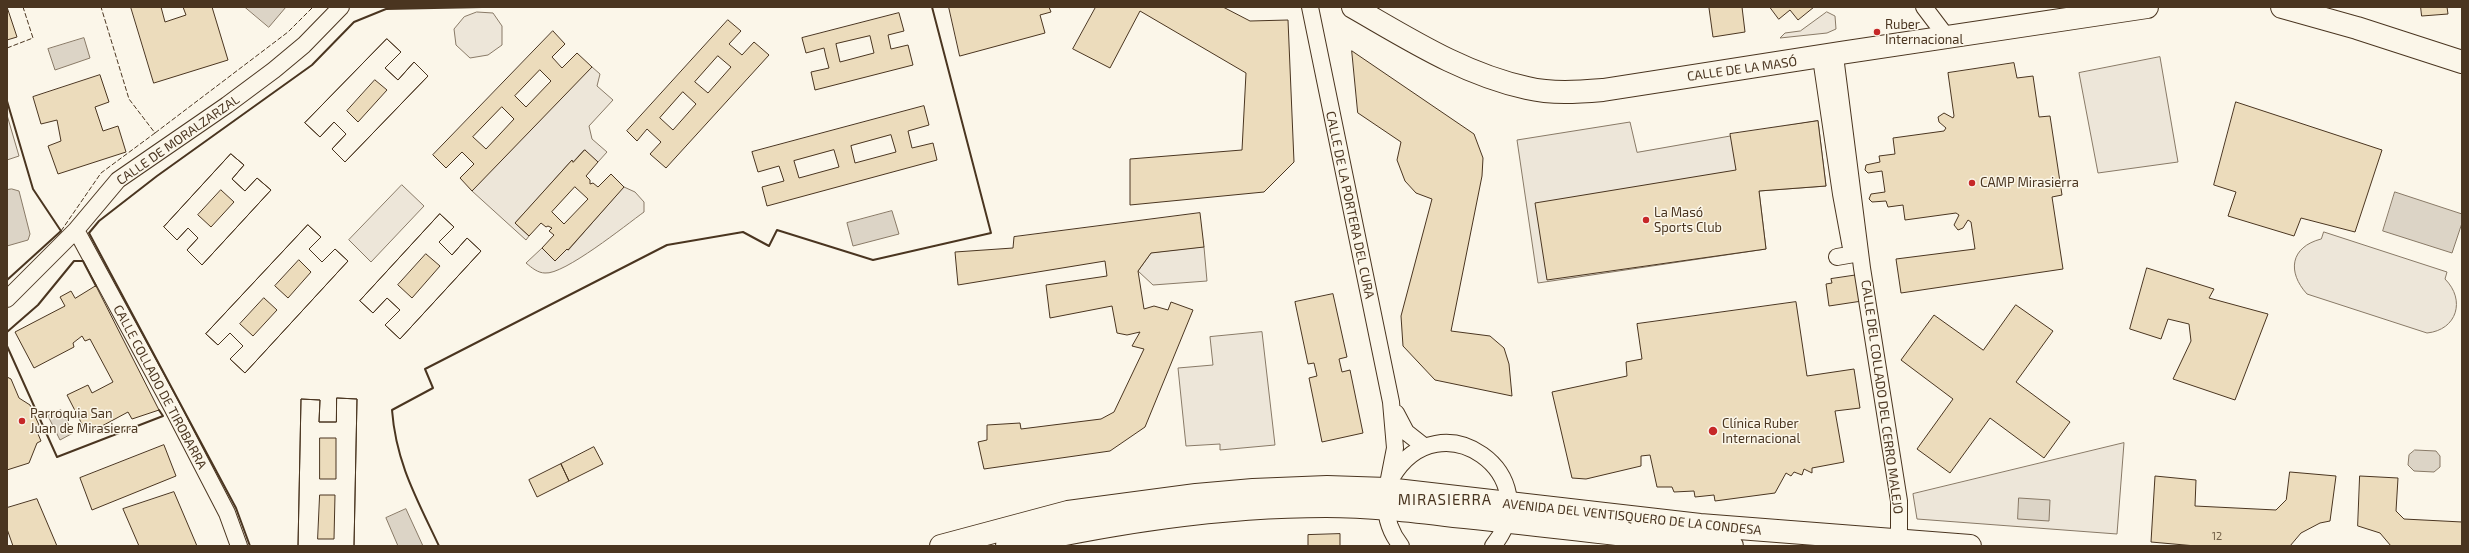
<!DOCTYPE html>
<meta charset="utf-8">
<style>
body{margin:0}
#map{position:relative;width:2469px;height:553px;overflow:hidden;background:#fbf6e9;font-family:"Exo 2",sans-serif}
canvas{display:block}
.frame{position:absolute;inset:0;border:8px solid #4a3520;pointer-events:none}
</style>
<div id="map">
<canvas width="2469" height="553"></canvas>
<div class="frame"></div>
</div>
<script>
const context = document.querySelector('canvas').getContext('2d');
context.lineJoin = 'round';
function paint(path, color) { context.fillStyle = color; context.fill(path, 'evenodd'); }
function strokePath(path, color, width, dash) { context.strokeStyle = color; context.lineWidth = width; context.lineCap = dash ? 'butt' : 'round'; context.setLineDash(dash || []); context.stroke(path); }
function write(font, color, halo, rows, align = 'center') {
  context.font = font + ' "Exo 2",sans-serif'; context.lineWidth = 3; context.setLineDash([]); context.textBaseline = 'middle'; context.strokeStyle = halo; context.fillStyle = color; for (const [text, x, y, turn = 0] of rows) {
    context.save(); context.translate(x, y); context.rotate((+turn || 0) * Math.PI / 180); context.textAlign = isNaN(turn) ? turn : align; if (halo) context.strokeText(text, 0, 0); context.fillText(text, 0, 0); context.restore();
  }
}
const green = new Path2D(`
 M 477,12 L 493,13 L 502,26 L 502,45 L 488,55 L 470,58 L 456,45 L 454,29 L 464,17 Z
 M 1827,12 L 1835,16 L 1836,29 L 1827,33 L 1780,38 L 1785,33 L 1800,31 Z
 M 2160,57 L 2178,162 L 2098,173 L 2079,73 Z
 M 592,67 L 600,74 L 597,86 L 613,100 L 589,126 L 592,139 L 607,152 L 598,162 L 584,150 L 573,162 L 571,161 C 552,182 534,203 515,223 L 529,236 L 526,240 L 472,191 Z
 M 7,115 L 19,156 L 7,160 Z
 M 1818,121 L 1826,186 L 1759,191 L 1766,249 L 1538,283 L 1517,140 L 1630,122 L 1637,152 Z
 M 402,185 L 424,206 L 371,262 L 349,240 Z
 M 624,187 L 635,192 L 644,202 L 644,212 C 626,225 564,275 545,273 C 538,273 532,268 526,263 L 542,248 L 555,261 L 567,249 L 568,250 Z
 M 2324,232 L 2447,272 L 2445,279 C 2466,300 2457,330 2427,333 L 2307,294 C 2287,272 2290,247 2321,239 Z
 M 1204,247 L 1207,281 L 1153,285 L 1138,271 L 1151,253 Z
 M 1262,332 L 1275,445 L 1220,450 L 1220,444 L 1186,446 L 1178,368 L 1213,365 L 1210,337 Z
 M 2124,443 L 2117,534 L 1917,519 L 1913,494 Z`);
paint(green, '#ede6d9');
strokePath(green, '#887966', 1);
const water = new Path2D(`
 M 245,7 L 286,7 L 269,27 Z
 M 84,38 L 90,58 L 55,70 L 48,49 Z
 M 12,189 L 19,191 L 30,234 L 28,240 L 7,246 L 7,190 Z
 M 2395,192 L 2462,214 L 2462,223 L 2452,253 L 2383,231 Z
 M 892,211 L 899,234 L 853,246 L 847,223 Z
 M 61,410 L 73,433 L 60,440 L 48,416 Z
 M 2415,450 L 2436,451 L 2440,456 L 2440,467 L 2434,472 L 2414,471 L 2408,465 L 2409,455 Z
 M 2019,498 L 2050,500 L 2049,521 L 2018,519 Z
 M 406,509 L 423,546 L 398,546 L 386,518 Z`);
paint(water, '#dcd4c6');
strokePath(water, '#887966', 1);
const building = new Path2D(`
 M 7,7 L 17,37 L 7,40 Z
 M 131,7 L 161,7 L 165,22 L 186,15 L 183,7 L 212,7 L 228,60 L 154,83 Z
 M 949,7 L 1049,7 L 1051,12 L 1040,15 L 1045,33 L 960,56 Z
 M 1096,7 L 1223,7 L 1250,21 L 1288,20 L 1294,162 L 1264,192 L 1130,205 L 1130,159 L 1242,150 L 1246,73 L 1140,11 L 1110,68 L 1073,49 Z
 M 1716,7 L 1742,7 L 1745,32 L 1713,37 L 1709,8 Z
 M 1770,7 L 1814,7 L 1798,20 L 1790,10 L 1779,19 Z
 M 2421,7 L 2447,7 L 2448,14 L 2422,16 Z
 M 899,13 L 904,31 L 888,35 L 891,49 L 908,45 L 913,65 L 815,90 L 811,72 L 829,68 L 826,57 L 824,48 L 806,53 L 802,38 ZM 870,36 L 874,53 L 840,62 L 836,44 Z
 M 728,20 L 741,31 L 729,44 L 742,55 L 754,42 L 769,55 L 666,168 L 650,154 L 661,142 L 647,129 L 637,141 L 627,131 ZM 718,56 L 731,67 L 708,93 L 695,82 ZM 683,92 L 696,104 L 673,130 L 660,118 Z
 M 553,31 L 565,44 L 552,57 L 562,68 L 577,53 L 592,67 L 472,191 L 460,178 L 474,164 L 462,152 L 446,168 L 433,155 ZM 540,70 L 551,81 L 526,107 L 515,96 ZM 502,107 L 514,119 L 486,149 L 473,137 Z
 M 387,39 L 401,52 L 385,68 L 398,80 L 414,62 L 428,76 L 345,162 L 332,149 L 346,134 L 334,122 L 320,137 L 305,123 ZM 375,80 L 387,90 L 358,122 L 347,111 Z
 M 387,39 L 401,52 L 385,68 L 398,80 L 414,62 L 428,76 L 345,162 L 332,149 L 346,134 L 334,122 L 320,137 L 305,123 Z
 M 1352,51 L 1474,134 L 1483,158 L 1482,176 L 1451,331 L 1490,336 L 1504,348 L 1509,364 L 1512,396 L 1435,380 L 1403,346 L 1401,316 L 1432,199 L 1416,193 L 1405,181 L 1397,160 L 1401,142 L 1358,113 Z
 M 2014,63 L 2017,78 L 2033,76 L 2039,117 L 2050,116 L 2062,195 L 2052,197 L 2063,269 L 1901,293 L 1896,259 L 1975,249 L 1971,222 L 1968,220 L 1963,228 L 1958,230 L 1954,225 L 1959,215 L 1956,213 L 1905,220 L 1903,205 L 1888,207 L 1886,201 L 1872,202 L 1869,199 L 1871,194 L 1885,192 L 1882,171 L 1868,173 L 1865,170 L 1866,165 L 1880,162 L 1879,156 L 1895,154 L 1893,138 L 1944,131 L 1946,128 L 1939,122 L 1938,117 L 1944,113 L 1953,118 L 1954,116 L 1948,73 Z
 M 100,75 L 109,102 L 95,107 L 103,131 L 118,126 L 126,152 L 58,174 L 48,146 L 61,141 L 57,120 L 41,124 L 33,97 Z
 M 2236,102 L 2382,150 L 2355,232 L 2301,218 L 2294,236 L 2228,216 L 2236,192 L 2214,185 Z
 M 924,106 L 929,125 L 908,131 L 912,148 L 933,143 L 937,160 L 767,206 L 762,187 L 784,181 L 779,166 L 758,172 L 752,152 ZM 891,135 L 896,152 L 855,163 L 851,146 ZM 834,150 L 839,167 L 799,178 L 794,161 Z
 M 1818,121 L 1826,186 L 1759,191 L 1766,249 L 1547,280 L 1535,203 L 1736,170 L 1730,134 Z
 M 585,150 L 598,162 L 586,176 L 590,180 L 590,184 L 593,183 L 598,187 L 611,174 L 624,187 L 568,250 L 567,249 L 555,261 L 542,248 L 554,235 L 549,231 L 552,228 L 548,226 L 546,227 L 541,223 L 529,236 L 515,223 L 572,160 L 573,162 ZM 575,187 L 588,199 L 564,224 L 552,212 Z
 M 231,154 L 244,165 L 232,179 L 245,191 L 257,178 L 271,190 L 202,265 L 187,250 L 198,238 L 188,228 L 177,240 L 164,227 ZM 221,190 L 234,202 L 211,227 L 198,215 Z
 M 231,154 L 244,165 L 232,179 L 245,191 L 257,178 L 271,190 L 202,265 L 187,250 L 198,238 L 188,228 L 177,240 L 164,227 Z
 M 1200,213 L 1204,247 L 1151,253 L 1138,271 L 1144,309 L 1154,306 L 1168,310 L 1171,302 L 1193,310 L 1145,427 L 1110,451 L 984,469 L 978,442 L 987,440 L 987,425 L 1020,423 L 1021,429 L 1101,419 L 1114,412 L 1144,349 L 1132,346 L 1140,332 L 1127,335 L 1117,333 L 1112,306 L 1050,318 L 1046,285 L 1107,276 L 1105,261 L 958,285 L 955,252 L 1013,248 L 1014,237 Z
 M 440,214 L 454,227 L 439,242 L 452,255 L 467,238 L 481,251 L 400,339 L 385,325 L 400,310 L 387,298 L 373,313 L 360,301 ZM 426,254 L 440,266 L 412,298 L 398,285 Z
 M 440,214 L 454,227 L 439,242 L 452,255 L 467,238 L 481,251 L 400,339 L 385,325 L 400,310 L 387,298 L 373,313 L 360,301 Z
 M 308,225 L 321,237 L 309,249 L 322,262 L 335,249 L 348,261 L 245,373 L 230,359 L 243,346 L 230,333 L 218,345 L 206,334 ZM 299,260 L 311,272 L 288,298 L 275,286 ZM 264,298 L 277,310 L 253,336 L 240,324 Z
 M 308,225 L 321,237 L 309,249 L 322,262 L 335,249 L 348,261 L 245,373 L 230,359 L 243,346 L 230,333 L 218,345 L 206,334 Z
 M 2147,268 L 2214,289 L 2209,298 L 2268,314 L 2235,400 L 2173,379 L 2191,341 L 2189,324 L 2168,319 L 2161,339 L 2130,329 Z
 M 1858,275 L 1862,301 L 1829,306 L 1826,284 L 1832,283 L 1831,279 Z
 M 96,286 L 159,410 L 132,419 L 128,412 L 87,434 L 67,395 L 88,385 L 92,393 L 113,382 L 90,339 L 85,341 L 82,336 L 73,343 L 74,347 L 34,368 L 15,332 L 65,306 L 60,297 L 71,291 L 75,298 Z
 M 1333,294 L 1347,357 L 1339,359 L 1342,372 L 1350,370 L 1363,433 L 1322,442 L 1309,378 L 1317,376 L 1314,363 L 1308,364 L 1295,302 Z
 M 1796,302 L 1807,376 L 1854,369 L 1860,408 L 1835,411 L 1844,462 L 1812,468 L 1812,473 L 1804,469 L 1802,475 L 1794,472 L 1791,476 L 1786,473 L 1775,493 L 1715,501 L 1714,495 L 1695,497 L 1694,491 L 1674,492 L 1672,487 L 1657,487 L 1650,455 L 1641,456 L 1641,466 L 1586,479 L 1572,478 L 1552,392 L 1627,376 L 1626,362 L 1642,359 L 1637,324 Z
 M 2016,305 L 2053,331 L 2016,382 L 2070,422 L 2044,458 L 1990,418 L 1950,473 L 1917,449 L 1953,399 L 1901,360 L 1934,315 L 1983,350 Z
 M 7,377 L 11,379 L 19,398 L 30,405 L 39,425 L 35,427 L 41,441 L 37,443 L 29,463 L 7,470 Z
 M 337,398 L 357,399 L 354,546 L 298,546 L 301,399 L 320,400 L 319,422 L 336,422 ZM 320,438 L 336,438 L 336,479 L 320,479 ZM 320,495 L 335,495 L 334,539 L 318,539 Z
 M 337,398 L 357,399 L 354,546 L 298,546 L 301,399 L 320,400 L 319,422 L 336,422 Z
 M 164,445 L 176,476 L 92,510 L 80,478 Z
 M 594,447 L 603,464 L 569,481 L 561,464 Z
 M 561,464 L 569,481 L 537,497 L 529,480 Z
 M 2290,472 L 2336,476 L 2330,521 L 2320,523 L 2301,533 L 2290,546 L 2196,546 L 2151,542 L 2155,476 L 2196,480 L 2195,506 L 2276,510 L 2286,500 Z
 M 2360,476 L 2398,478 L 2396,511 L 2404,519 L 2462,522 L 2462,546 L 2391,546 L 2380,533 L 2358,526 Z
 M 174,492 L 197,546 L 139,546 L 123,509 Z
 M 37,499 L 57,546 L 13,546 L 7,529 L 7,508 Z
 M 1340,534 L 1340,546 L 1308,546 L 1308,535 Z`);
paint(building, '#ecdcbc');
strokePath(building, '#4a3520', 1);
const street = new Path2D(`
 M 1310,7 L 1391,402 L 1395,448 L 1387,489
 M 1924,7 L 1946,36
 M 1835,56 L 1862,268 L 1899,501 L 1899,546
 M 1821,58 L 1841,194 L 1851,248
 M 76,230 L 172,407 L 227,513 L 239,546
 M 1837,257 L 1860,253
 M 7,299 L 76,230 L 118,180 L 227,105 L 274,70 L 304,45 L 341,7
 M 1396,413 L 1406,432 L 1425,447
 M 1392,477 C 1440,396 1550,476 1493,546
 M 1386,499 C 1385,517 1390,532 1401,546`);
const secondary = new Path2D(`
 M 1353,7 C 1409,39 1463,74 1527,88 C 1552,94 1578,92 1603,90 C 1784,62 1966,33 2147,7
 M 2282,7 L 2357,28 L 2462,62
 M 941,546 L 1068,512 L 1196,495 L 1253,490 L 1327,487 L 1387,489 L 1700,525 L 1970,546
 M 1007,546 C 1112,523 1218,506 1326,506 C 1369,506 1412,511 1454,516 C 1547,525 1639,538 1732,546`);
strokePath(street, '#4a3520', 18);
strokePath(secondary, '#4a3520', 24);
strokePath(street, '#fbf6e9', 16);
strokePath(secondary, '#fbf6e9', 22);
strokePath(new Path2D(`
 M 7,48 L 33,38 L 23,7
 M 155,133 L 288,32 L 313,7
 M 61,231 L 101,173 L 155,133 L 129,99 L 101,7`), '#4a3520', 1, [5, 2]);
strokePath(new Path2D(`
 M 7,101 L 33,189 L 61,231 L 7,280
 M 7,332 L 38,305 L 74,261 L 83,261 L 96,286
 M 7,346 L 57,457 L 163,416 L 159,410
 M 250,546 L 236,508 L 89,233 L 99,221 L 157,176 L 312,65 L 354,22 L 386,9 L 482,7
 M 439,546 C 417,499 396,463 392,410 L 433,388 L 425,369 L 667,245 L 743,232 L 769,246 L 777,230 L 873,260 L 991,233 L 932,7`), '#4a3520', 2);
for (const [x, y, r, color] of [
 [1877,32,4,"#c62828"],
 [1972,183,4,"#c62828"],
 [1646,220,4,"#c62828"],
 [22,421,4,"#c62828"],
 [1713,431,5,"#c62828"]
]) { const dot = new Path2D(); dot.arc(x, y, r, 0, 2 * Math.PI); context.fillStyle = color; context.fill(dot); strokePath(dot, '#fbf6e9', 1.5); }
write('11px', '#725f47', null, [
 ["12",2217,536]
]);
write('13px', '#4a3520', '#fbf6e9', [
 ["Ruber",1885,25],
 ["Internacional",1885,40],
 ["CAMP Mirasierra",1980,183],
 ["La Masó",1654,213],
 ["Sports Club",1654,228],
 ["Parroquia San",30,414],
 ["Juan de Mirasierra",30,429],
 ["Clínica Ruber",1722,424],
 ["Internacional",1722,439]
], 'left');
write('13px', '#4a3520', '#fbf6e9', [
 ["CALLE DE LA MASÓ",1742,69,-8],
 ["CALLE DE MORALZARZAL",178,140,-35],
 ["CALLE DE LA PORTERA DEL CURA",1350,205,78],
 ["CALLE COLLADO DE TIROBARRA",160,387,62],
 ["CALLE DEL COLLADO DEL CERRO MALEJO",1882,397,82],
 ["AVENIDA DEL VENTISQUERO DE LA CONDESA",1632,517,6]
]);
context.letterSpacing = '1px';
write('15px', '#4a3520', '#fbf6e9', [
 ["MIRASIERRA",1445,500]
]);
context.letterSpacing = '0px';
</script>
